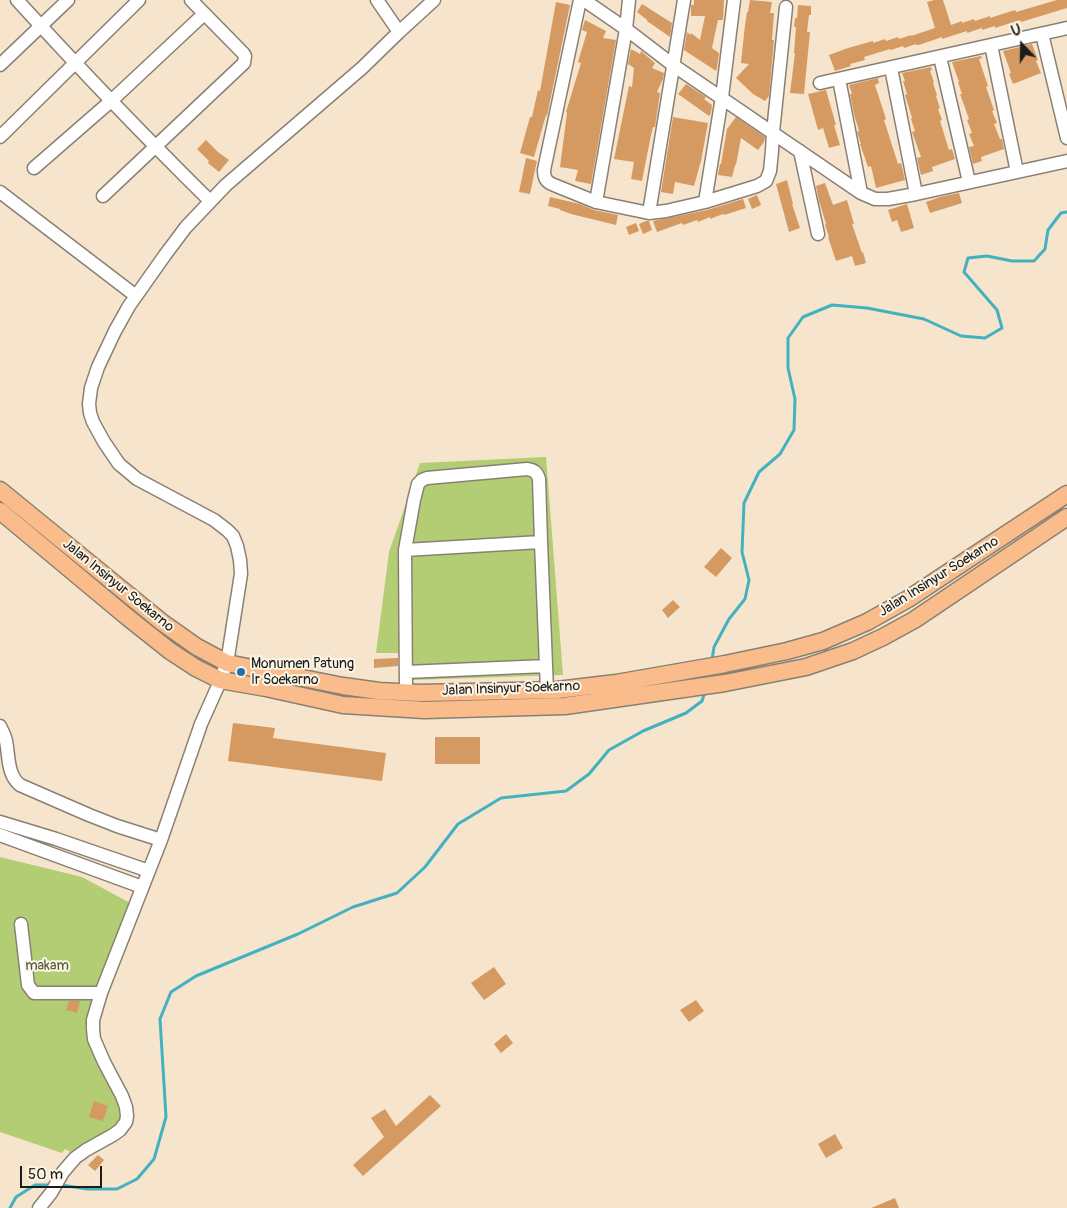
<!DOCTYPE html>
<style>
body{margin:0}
#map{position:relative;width:1067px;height:1208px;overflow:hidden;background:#f6e5cc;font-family:Pangolin,sans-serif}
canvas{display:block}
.north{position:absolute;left:997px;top:20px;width:50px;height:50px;-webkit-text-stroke:4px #fcf5e5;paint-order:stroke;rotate:339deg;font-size:14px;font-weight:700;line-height:20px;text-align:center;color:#1c1c1c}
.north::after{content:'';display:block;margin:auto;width:18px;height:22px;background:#1c1c1c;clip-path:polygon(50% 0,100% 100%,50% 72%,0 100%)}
.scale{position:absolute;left:20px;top:1166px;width:82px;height:22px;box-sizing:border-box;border:2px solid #1c1c1c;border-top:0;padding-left:6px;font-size:15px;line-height:18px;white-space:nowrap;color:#1c1c1c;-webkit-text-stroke:4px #fcf5e5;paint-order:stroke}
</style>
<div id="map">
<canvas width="1067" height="1208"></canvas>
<div class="north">U</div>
<div class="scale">50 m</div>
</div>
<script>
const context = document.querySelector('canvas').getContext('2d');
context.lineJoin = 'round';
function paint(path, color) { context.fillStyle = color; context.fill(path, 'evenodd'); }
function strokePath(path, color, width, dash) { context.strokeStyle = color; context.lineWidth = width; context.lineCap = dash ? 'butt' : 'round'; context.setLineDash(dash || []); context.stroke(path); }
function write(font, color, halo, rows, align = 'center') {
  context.font = font + ' Pangolin,sans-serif'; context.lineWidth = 4; context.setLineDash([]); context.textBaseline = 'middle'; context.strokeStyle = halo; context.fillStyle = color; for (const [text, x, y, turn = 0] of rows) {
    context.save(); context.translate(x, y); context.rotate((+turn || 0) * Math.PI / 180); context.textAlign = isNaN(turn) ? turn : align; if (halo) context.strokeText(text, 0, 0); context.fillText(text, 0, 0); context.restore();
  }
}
paint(new Path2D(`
 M 546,457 L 563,675 L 412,680 L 411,653 L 376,653 L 389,552 L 420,463 Z
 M 0,857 L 82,877 L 132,904 L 90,1014 L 95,1056 L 107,1083 L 120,1103 L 121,1114 L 117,1127 L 89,1140 L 71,1152 L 65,1149 L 62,1153 L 0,1132 Z`), '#b2cd73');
strokePath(new Path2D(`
 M 712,660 L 714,647 L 729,619 L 745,599 L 749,580 L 742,552 L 744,503 L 759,472 L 780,454 L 794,430 L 795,399 L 788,368 L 788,338 L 803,317 L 832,305 L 867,308 L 924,319 L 961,336 L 985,338 L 1002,328 L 997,310 L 964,272 L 968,258 L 987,256 L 1012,261 L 1034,261 L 1045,249 L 1048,230 L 1061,213 L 1067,212
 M 61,1185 L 87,1189 L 117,1189 L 137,1179 L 154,1159 L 166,1117 L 160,1019 L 171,992 L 196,976 L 298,934 L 353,907 L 397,893 L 425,867 L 458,824 L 501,798 L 566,791 L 589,774 L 609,750 L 643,731 L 686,713 L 702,701 L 705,691
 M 10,1208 L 16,1197 L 35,1185 L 52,1185`), '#43b1bf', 3);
paint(new Path2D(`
 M 694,0 L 724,0 L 723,20 L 718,20 L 712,48 L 719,53 L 717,68 L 716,71 L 684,50 L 687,32 L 691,35 L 691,33 L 700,40 L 705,16 L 691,16 L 691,5 L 694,5 Z
 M 750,0 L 772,2 L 770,13 L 774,13 L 772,40 L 774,40 L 769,96 L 765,101 L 753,94 L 736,78 L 749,64 L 741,63 L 745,25 L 747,12 L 748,12 Z
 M 934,0 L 943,0 L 951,25 L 962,21 L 962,23 L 974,19 L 975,21 L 990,16 L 990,18 L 1015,10 L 1016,12 L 1057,0 L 1067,0 L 1067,8 L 1021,22 L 1020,20 L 995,28 L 995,26 L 982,30 L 982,28 L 967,33 L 967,31 L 942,39 L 942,37 L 919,45 L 916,45 L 916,44 L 904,48 L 903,46 L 891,50 L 890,49 L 864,57 L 865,60 L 850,64 L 851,66 L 835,71 L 829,55 L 848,48 L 873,41 L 873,43 L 885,39 L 886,41 L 898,37 L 899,39 L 911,35 L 911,36 L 935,28 L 927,2 Z
 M 556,2 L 570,5 L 547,116 L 546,115 L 534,157 L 520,153 L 530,117 L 532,117 L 538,90 L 540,91 Z
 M 642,4 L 672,23 L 670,37 L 647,21 L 647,20 L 637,12 Z
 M 798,5 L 811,6 L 811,15 L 809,15 L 807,32 L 810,32 L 804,94 L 790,93 L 795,53 L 794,53 L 796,27 L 794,27 L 795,18 L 797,18 Z
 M 585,20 L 606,31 L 603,38 L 616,40 L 591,184 L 575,181 L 578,170 L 560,167 L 567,113 L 566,112 L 581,63 L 578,62 L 587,32 L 582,30 Z
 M 1032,44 L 1038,60 L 1036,61 L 1041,73 L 1013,84 L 1009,74 L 1011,73 L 1003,51 Z
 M 631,49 L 640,54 L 641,51 L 655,63 L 652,68 L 664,73 L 663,79 L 657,92 L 660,93 L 655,127 L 653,127 L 650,140 L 642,181 L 631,179 L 634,162 L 614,159 L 629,86 L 632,87 L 634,68 L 628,64 Z
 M 981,56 L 982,58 L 979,59 L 988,86 L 986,87 L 994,110 L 992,111 L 997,123 L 994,124 L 1000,139 L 1002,139 L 1004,149 L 981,157 L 982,161 L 973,164 L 969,147 L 974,146 L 969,134 L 972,133 L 967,120 L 969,119 L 960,94 L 962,94 L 958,82 L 959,82 L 952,62 Z
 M 931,67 L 932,70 L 930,71 L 934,82 L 933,83 L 937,95 L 936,96 L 940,108 L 938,109 L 942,120 L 940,121 L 949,150 L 952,149 L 955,159 L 932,167 L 933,171 L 921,175 L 917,158 L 921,157 L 912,132 L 915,131 L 911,119 L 912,118 L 905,95 L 907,94 L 903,81 L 905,81 L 902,73 Z
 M 878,78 L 879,83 L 875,85 L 886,119 L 884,120 L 898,164 L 901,163 L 905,180 L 876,188 L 871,166 L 868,167 L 860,144 L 861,144 L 857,132 L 859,131 L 854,114 L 850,94 L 852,94 L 849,85 Z
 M 686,84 L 706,97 L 704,99 L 712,105 L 711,113 L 709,116 L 678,94 Z
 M 826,90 L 836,125 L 834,125 L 840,145 L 829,148 L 823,128 L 818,130 L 808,94 Z
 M 673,117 L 708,123 L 701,161 L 694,186 L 675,182 L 673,194 L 661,192 Z
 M 736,117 L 765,137 L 764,142 L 758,150 L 741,138 L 736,165 L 735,165 L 732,177 L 718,175 L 720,164 L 721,164 L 727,129 Z
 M 206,140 L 218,152 L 229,160 L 219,172 L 208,163 L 209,161 L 197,149 Z
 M 526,158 L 537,161 L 530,194 L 519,192 Z
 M 787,180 L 793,204 L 792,204 L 800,228 L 789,232 L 776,184 Z
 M 825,183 L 833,205 L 847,200 L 854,224 L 852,224 L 862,253 L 863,252 L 866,263 L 855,266 L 852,256 L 836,261 L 828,237 L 829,237 L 825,225 L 826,224 L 819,201 L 816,186 Z
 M 959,193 L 962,203 L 930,213 L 926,202 L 940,197 Z
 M 757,195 L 761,205 L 752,209 L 748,199 Z
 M 550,197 L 580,204 L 594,210 L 618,215 L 616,225 L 571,214 L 560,210 L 560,209 L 548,206 Z
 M 743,199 L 746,208 L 724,215 L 723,214 L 710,219 L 710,217 L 698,222 L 697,220 L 683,225 L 682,223 L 657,232 L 653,221 L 707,210 Z
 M 907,204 L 914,228 L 901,232 L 897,220 L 892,222 L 888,210 Z
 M 646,221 L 649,221 L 652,230 L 643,234 L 639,224 Z
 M 636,223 L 639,231 L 629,235 L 626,227 Z
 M 721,548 L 732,558 L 716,577 L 704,567 Z
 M 673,600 L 680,607 L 668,618 L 662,610 Z
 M 398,658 L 398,666 L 374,668 L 374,659 Z
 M 233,723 L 275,728 L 273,738 L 386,753 L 382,781 L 228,761 Z
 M 435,737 L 480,737 L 480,764 L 435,764 Z
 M 494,967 L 506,984 L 484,1000 L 471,983 Z
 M 696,1000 L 704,1011 L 689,1022 L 680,1010 Z
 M 69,1001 L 80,1001 L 77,1013 L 66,1010 Z
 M 506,1034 L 513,1043 L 501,1053 L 494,1044 Z
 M 430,1095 L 441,1106 L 363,1176 L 353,1165 L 384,1137 L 371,1118 L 385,1109 L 396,1126 Z
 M 94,1101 L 108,1106 L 103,1121 L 89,1117 Z
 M 835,1134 L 843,1148 L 826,1158 L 818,1144 Z
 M 98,1155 L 104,1160 L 95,1171 L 88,1165 Z
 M 895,1198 L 899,1208 L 871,1208 Z`), '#d59a61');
const minor = new Path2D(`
 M 17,0 C 80,69 144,136 210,201
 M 377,0 L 399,32
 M 580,0 L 544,170 C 544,178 546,182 554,185 L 596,202 L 649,213 L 666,211 L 705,202 L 757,186 L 766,181 L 770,171 L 772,151 L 773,132 L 786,7
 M 584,0 L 626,29 L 673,65 L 861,193 L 875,199 L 888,199 L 916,194 L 1067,161
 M 1042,34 L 1067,138
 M 991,45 L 1017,172
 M 940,57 L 969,182
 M 0,65 L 68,0
 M 891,68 L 916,194
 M 839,79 L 861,193
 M 820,83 L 1067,28
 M 0,137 L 139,0
 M 800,151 L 818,234
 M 34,168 L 111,101 L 204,14
 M 0,192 L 136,296
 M 103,196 L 244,63 L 245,56 L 243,53 L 191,0
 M 596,202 L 626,29 L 629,0
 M 705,202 L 722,97 L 734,0
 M 649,213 L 684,0
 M 405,550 L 541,542
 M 406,672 L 546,666
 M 406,692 L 405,550 L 414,500 L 418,484 L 422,480 L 427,478 L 527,469 C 534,470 537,472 539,479 L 541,542 L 547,690
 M 0,726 C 2,731 5,735 6,741 C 9,755 7,775 20,785 L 89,815 L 117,826 L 161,840
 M 0,822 L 56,839 L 149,871
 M 0,835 L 142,887
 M 21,924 L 28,985 L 34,993 L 101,993
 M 39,1208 L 51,1193 L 63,1172 L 75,1158 L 86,1150 L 113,1135 L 120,1130 L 126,1122 L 127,1116 L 126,1107 L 122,1096 L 104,1062 L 94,1039 L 93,1029 L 93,1020 L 101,993 L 161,840 L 201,724 L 222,677 L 228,657 L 241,574 L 240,560 L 237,546 L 233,536 L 227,530 L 214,520 L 137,479 L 119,464 L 104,442 L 93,422 L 90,413 L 89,404 L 91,388 L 98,367 L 115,331 L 129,306 L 165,255 L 186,227 L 226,185 L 362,68 L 399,32 L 434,0`);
const major = new Path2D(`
 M 0,490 L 163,623 L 197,647 L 227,663 L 343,686 L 379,691 L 420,693 L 557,690 L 616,683 L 725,664 L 787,651 L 823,641 L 867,622 L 908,599 L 1067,494
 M 0,511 L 126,616 L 170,651 L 196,668 L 220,680 L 266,688 L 343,705 L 424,710 L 565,706 L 725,683 L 806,667 L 853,651 L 883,637 L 914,620 L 1067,517`);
strokePath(minor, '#898074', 15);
strokePath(major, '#898074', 19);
strokePath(minor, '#fff', 12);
strokePath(major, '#f9bc8a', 16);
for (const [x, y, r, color] of [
 [241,672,5,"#1f6fb2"]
]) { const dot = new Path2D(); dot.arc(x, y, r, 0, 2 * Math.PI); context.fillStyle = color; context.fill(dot); strokePath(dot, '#fcf5e5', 2); }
write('14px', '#1c1c1c', '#fcf5e5', [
 ["Jalan Insinyur Soekarno",939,577,-32],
 ["Jalan Insinyur Soekarno",118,586,39],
 ["Jalan Insinyur Soekarno",511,689,-2]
]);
write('14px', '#1c1c1c', '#fcf5e5', [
 ["Monumen Patung",251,664],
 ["Ir Soekarno",251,680]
], 'left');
write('14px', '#505a3a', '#fcf5e5', [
 ["makam",47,966]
]);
</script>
